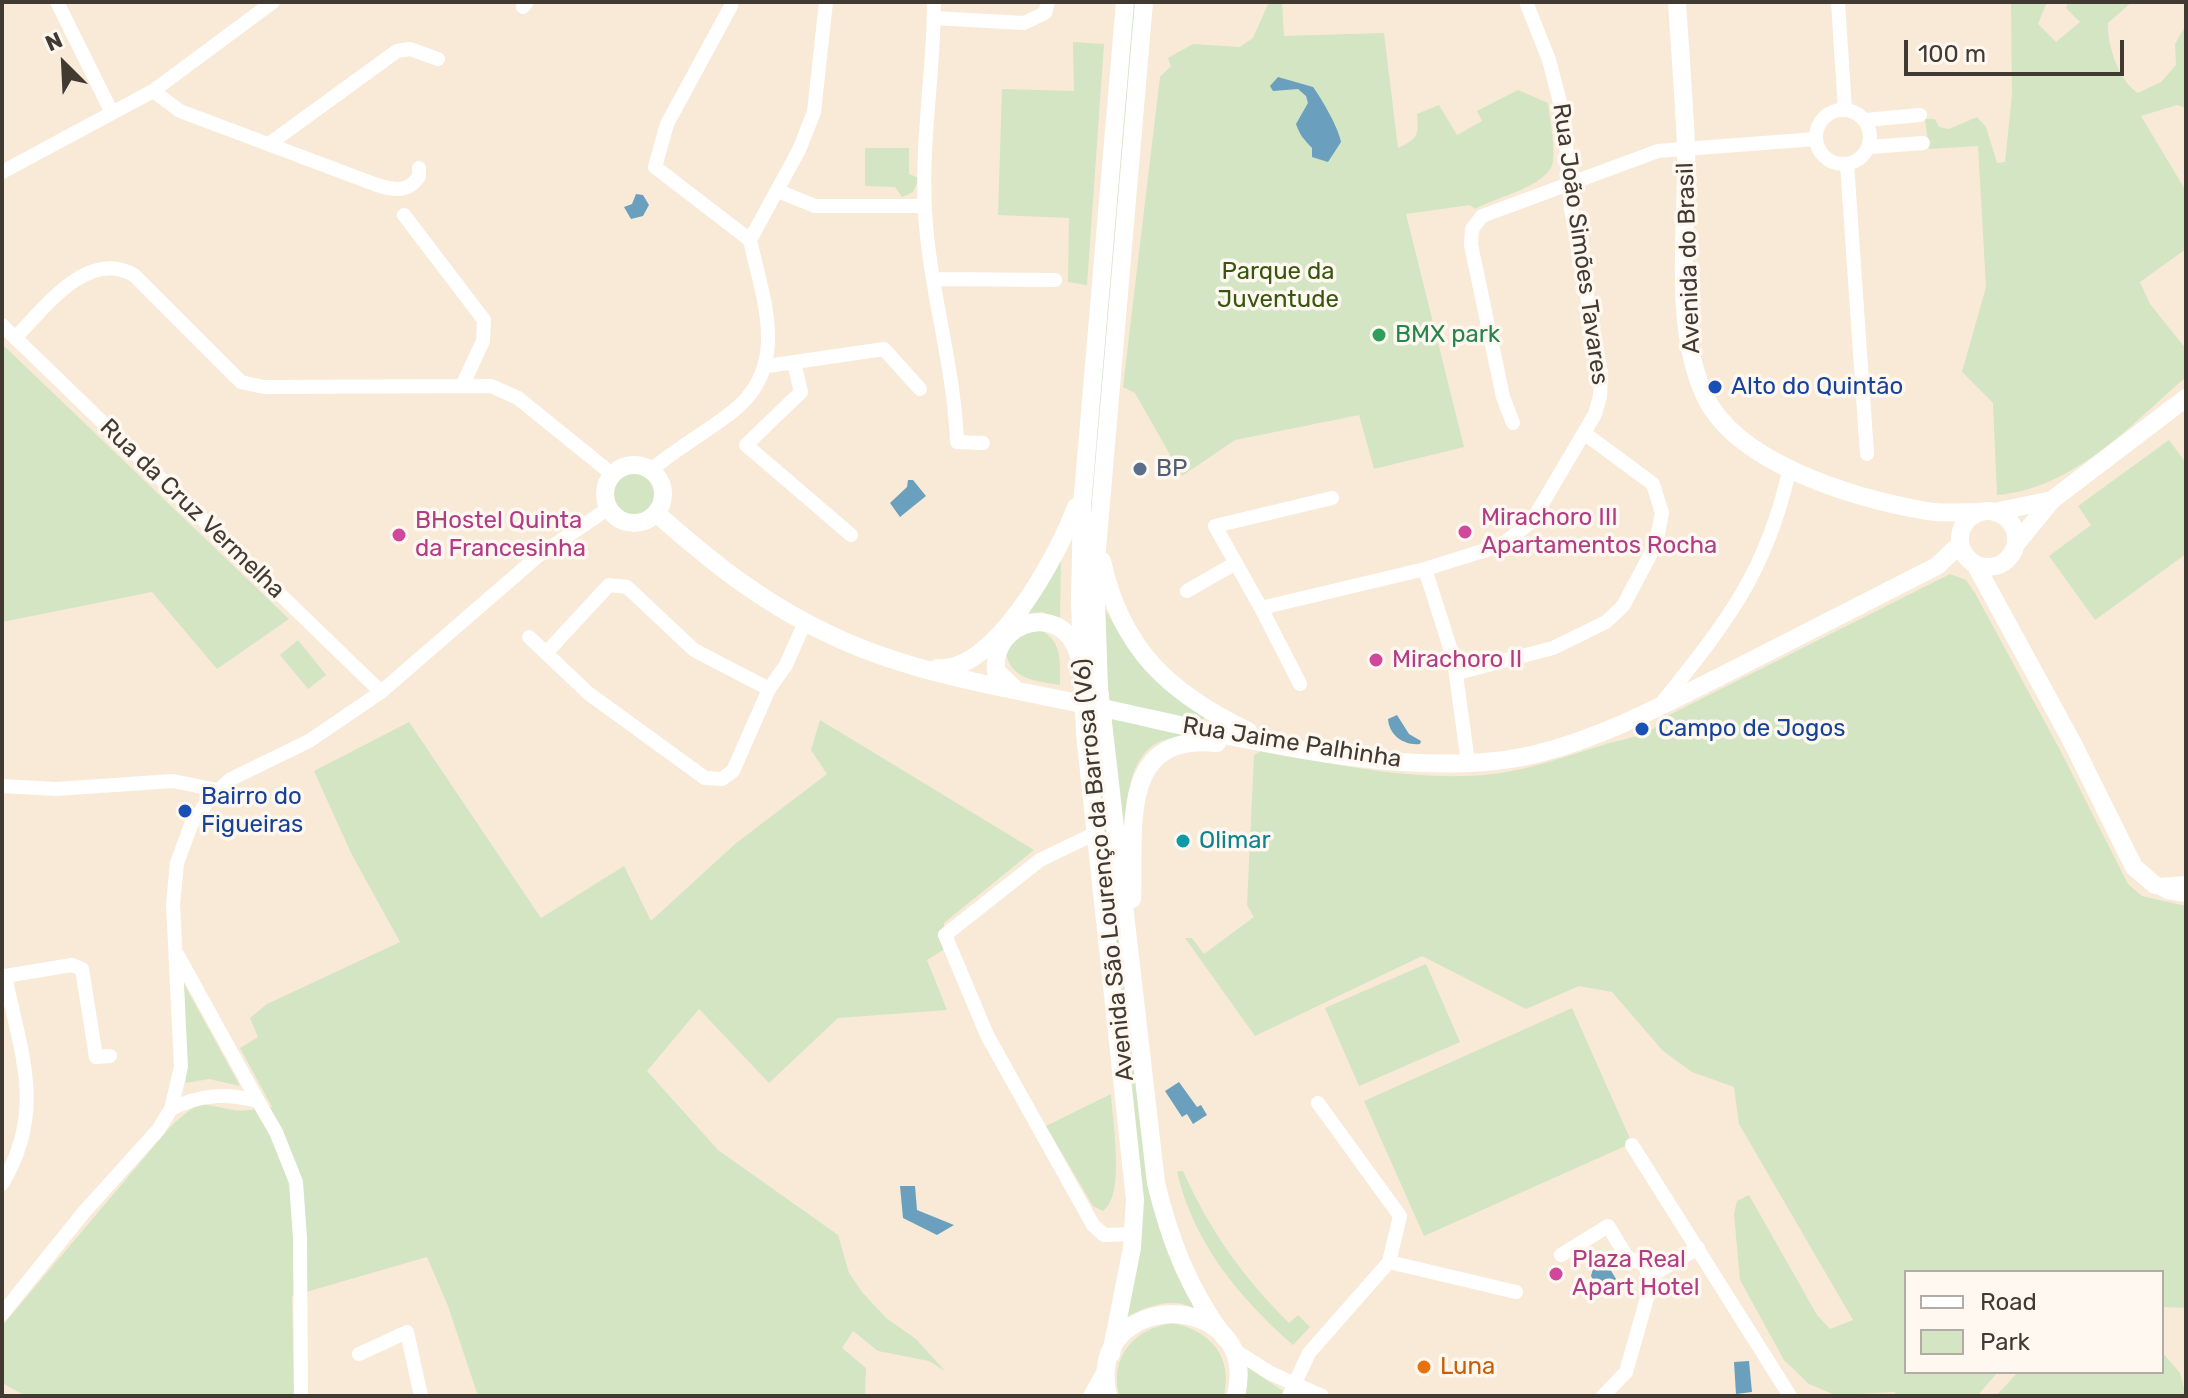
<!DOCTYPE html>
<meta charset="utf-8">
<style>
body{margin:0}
#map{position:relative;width:2188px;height:1398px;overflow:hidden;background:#f8ead7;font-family:Rubik,sans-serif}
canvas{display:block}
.frame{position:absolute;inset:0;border:4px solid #403a33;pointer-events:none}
.legend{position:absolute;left:1904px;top:1270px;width:260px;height:104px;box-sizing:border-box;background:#fef8f1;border:2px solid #b2aca5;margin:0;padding:10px 14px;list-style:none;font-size:24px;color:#403a33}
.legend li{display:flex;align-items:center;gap:16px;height:40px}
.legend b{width:40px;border:2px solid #b2aca5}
.north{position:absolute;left:24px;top:24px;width:80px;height:80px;-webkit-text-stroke:6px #fef8f1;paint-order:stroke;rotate:336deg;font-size:22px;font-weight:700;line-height:32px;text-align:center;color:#403a33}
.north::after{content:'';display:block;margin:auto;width:28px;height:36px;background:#403a33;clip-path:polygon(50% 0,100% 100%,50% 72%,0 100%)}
.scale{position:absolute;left:1904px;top:40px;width:220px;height:36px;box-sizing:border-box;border:4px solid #403a33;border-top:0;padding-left:10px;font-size:24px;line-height:28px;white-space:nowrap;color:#403a33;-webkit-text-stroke:6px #fef8f1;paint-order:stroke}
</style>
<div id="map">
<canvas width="2188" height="1398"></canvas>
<div class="frame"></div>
<ul class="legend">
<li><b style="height:10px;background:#fff"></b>Road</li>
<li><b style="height:22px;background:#d3e5c3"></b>Park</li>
</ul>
<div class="north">N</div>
<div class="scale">100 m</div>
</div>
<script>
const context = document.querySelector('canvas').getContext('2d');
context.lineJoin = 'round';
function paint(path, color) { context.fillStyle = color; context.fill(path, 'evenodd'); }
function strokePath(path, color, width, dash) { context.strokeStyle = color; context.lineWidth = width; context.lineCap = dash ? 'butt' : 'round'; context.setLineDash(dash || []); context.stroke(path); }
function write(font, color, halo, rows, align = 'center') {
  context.font = font + ' Rubik,sans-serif'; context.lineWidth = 7; context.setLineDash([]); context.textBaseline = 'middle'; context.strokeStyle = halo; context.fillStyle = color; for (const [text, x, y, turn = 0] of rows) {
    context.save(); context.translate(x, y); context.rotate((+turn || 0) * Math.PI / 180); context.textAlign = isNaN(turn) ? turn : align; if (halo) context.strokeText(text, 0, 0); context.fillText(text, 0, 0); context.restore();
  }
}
paint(new Path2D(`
 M 1132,2 L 1137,2 L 1090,533 L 1163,1240 L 1196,1309 C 1173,1296 1146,1306 1125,1318 L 1142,1191 L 1092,732 L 1085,637 L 1092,449 Z
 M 1269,2 L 1282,2 L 1284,36 L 1384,33 L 1398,148 C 1418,139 1419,135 1417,114 L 1439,105 L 1457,135 L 1482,121 L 1477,111 L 1518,90 L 1548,103 C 1550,121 1555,143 1553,161 C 1550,186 1496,197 1475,209 L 1470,205 L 1406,214 L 1464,447 L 1374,469 L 1359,415 L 1235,440 L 1182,476 L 1135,393 L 1123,387 L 1160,77 L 1171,66 L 1168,58 L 1193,44 L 1240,47 L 1253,38 Z
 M 2011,2 L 2047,2 L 2038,24 L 2056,42 L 2080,22 L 2066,8 L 2068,2 L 2132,2 L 2108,23 C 2107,46 2119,81 2138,93 L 2161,82 L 2176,65 L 2175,44 L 2186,25 L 2186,108 L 2177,105 L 2141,116 L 2186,191 L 2186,249 L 2140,282 L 2150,304 L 2186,349 L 2186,377 C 2129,426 2075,488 1997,495 L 1993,403 L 1962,372 L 1986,287 L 1978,146 L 1929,149 L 1925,119 L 1935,119 L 1939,127 L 1949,129 L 1977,117 L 1986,127 L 1997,163 L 2005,162 L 2012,95 Z
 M 1073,42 L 1104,44 L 1087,285 L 1068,282 L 1069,218 L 998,215 L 1002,89 L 1074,91 Z
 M 865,148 L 909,148 L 909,174 L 919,178 L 913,192 L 902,197 L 895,187 L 865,186 Z
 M 2,344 L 289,619 L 217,669 L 152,592 L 2,622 Z
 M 2169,440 L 2186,463 L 2186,554 L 2095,620 L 2049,556 L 2091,525 L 2078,506 Z
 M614 494a21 21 0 1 1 42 0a21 21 0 1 1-42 0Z
 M 1061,557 L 1060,621 L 1043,612 L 1017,614 Z
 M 1950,574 L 1966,580 L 1975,593 L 2060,750 L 2128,884 L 2142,896 L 2186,906 L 2186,1308 L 2162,1307 L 2162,1272 L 1906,1272 L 1906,1372 L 1998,1372 L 1977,1396 L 1896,1396 L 1895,1392 L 1835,1395 L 1809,1384 L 1784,1360 L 1740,1280 L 1734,1214 L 1737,1201 L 1749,1195 L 1817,1315 L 1830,1329 L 1853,1320 L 1739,1124 L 1734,1087 L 1692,1072 L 1663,1051 L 1612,992 L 1579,986 L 1526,1009 L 1422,956 L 1255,1036 L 1185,938 L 1192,938 L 1204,954 L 1254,917 L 1247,905 L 1254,755 L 1261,751 C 1336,764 1409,781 1485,775 C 1526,771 1564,757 1603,745 C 1628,737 1649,738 1667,716 Z
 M 1105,609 C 1134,664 1158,680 1208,714 L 1185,737 C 1124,736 1127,804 1124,847 L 1107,679 Z
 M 1035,628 C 1063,638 1060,659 1060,685 C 1037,681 1011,680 1006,653 L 1015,638 Z
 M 298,640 L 326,675 L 308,689 L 280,655 Z
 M 820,720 L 1034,850 L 944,923 L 943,950 L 927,960 L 947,1010 L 838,1018 L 769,1083 L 699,1009 L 647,1071 L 718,1150 L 838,1235 L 849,1273 L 862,1292 L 886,1318 L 916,1339 L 945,1371 L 929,1361 L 878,1351 L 853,1331 L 842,1348 L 866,1368 L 865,1396 L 478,1396 L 448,1306 L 427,1257 L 292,1296 L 294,1396 L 26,1396 L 2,1383 L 2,1326 L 171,1126 C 201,1100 196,1103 233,1110 C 245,1112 260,1108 272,1107 L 240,1048 L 258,1037 L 250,1018 L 267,1004 L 400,942 L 351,853 L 314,771 L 409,722 L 541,918 L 624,866 L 651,921 L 735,844 L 827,774 L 811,750 Z
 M 1426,964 L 1460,1042 L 1359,1086 L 1325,1008 Z
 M 184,984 L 240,1086 L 209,1079 L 186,1083 Z
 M 1572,1008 L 1632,1143 L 1424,1236 L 1364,1101 Z
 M 1111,1094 C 1112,1120 1126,1195 1103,1211 L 1093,1206 L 1046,1126 Z
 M 1177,1171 L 1183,1171 C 1210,1231 1242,1276 1289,1323 L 1298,1315 L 1310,1327 L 1293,1345 C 1240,1299 1192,1241 1177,1171 Z
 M 1173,1323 C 1210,1331 1233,1356 1224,1396 L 1119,1396 C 1109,1356 1135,1328 1173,1323 Z
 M 2162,1352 L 2180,1373 L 2186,1396 L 1996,1396 L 2018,1372 L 2162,1372 Z
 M 1247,1367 L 1283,1391 L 1281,1396 L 1245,1396 Z`), '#d3e5c3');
paint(new Path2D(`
 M 1278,77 L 1313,87 C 1322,99 1339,129 1341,142 L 1328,162 L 1312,157 L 1312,148 C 1304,139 1300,136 1296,124 L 1308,103 L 1306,96 L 1298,89 L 1273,91 L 1270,86 Z
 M 636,194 L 643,195 L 649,205 L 643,216 L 631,219 L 624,207 L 632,204 Z
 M 908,480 L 913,480 L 926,496 L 900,517 L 890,503 L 907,487 Z
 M 1397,715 L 1409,734 L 1421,741 L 1420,744 C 1404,746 1389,735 1388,719 Z
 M 1179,1082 L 1197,1107 L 1201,1105 L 1207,1115 L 1193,1124 L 1187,1114 L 1182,1117 L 1165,1091 Z
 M 900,1186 L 915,1186 L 917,1210 L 954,1225 L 937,1235 L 903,1218 Z
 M 1601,1263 L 1610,1269 L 1621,1287 L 1613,1298 L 1601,1293 L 1591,1276 L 1594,1265 Z
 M 1749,1361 L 1752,1392 L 1736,1394 L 1734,1362 Z`), '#6aa0bd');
strokePath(new Path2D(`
 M 57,2 L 112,113
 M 934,2 C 934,71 921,141 925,211 C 929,288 954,364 957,442 L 983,443
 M 1838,2 L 1845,110
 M 731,6 L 667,124 L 655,167 L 750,240
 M 523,7 L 527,2
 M 934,18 L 1024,23 L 1045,13 L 1048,2
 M 153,91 L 180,111 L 377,185 C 393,190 409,193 419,176 L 419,168
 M1816 137a27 27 0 1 1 54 0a27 27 0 1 1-54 0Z
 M 1865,120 L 1920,115
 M 269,144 L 397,51 L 410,49 L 438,59
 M 1869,147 L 1923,143
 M 1847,164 L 1867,454
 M 2,172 L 153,91 L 273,2
 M 778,191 L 815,206 L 925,206
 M 404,215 L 484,320 L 483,341 L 463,384
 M 934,279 L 1055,280
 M 2,325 L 381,692
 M 15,338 C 44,309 87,248 134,275 L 241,382 L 264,387 L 491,386 L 518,398 L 612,474
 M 794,363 L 801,392 L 746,445 L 851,535
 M 767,366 L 884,349 L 920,389
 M 1513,423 L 1503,397 L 1471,245 L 1472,229 L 1482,216 L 1658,151 L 1816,139
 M 651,470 C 677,448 705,433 732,412 C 790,367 764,303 750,240 L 799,150 L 814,112 L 826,2
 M 1332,498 L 1215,526 L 1261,608 L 1425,569 L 1502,545 L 1532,521 L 1595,414 L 1600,396 L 1601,373 L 1571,209 L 1564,118 L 1549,60 L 1526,2
 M 1425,569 L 1454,660 L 1468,763
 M 1187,591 L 1234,564
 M 1261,608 L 1300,684
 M 529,637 L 546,653
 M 1457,673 L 1553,648 L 1606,622 L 1623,606 L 1656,544 L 1662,513 L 1653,484 L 1584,433
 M 769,689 L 694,650 L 627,587 L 609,585 L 546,653 L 588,693 L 705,778 L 722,779 L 733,771 L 769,689 L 786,665 L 805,622
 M 1661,704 C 1725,624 1766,574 1789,471
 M 2,786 L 56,789 L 173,781 L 217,790
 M 1096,833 L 1040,860 L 945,935 L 987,1035 L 1093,1225 L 1104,1235 L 1134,1234
 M 2155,885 L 2167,892 L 2186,895
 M 2159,885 L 2186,883
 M 177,954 L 258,1101
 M 5,976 L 72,965 L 82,969 L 96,1057 L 110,1056
 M 2,977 L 5,976 C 21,1054 46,1111 2,1184
 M 1318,1103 L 1400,1216 L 1389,1262 L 1516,1292
 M 171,1109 C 201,1094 226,1093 258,1101 L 276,1132 L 296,1182 L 300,1238 L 301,1396
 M 1632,1145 L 1790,1396
 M 1561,1255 L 1608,1226 L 1627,1257 L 1645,1265 L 1651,1284 L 1626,1372 L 1603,1396
 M 1651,1276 L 1698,1248
 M 2,1314 L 84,1212 L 158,1130 L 171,1109 L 181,1067 L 173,904 L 177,863 L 191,825 L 209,799 L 231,779 L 309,741 L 381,692 L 538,556 L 609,508
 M 1231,1348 L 1270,1373 L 1322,1396
 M 359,1354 L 407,1332 L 421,1396
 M 1090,1396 L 1107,1365
 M 1289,1396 L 1309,1353 L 1389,1262`), '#fff', 14);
strokePath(new Path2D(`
 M 1144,2 L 1095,572 L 1099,688 L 1156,1183 C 1170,1241 1189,1290 1225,1338
 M 1677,2 C 1680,50 1684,99 1686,147 C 1688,224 1672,323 1704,394 C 1735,464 1857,499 1927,511 C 1944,514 1964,512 1982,512
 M605 494a29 29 0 1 1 58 0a29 29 0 1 1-58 0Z
 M1960 539a28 28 0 1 1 56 0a28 28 0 1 1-56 0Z
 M 1994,512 L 2052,500
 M 656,513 C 715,565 765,605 837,638 C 918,675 1011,689 1098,707 C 1225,734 1409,785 1536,754 C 1605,737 1669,702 1733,670 C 1801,635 1869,601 1937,566 L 1960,544
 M 2016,544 L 2052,500 L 2186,398
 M 1102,561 C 1121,649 1169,693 1248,731
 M 1975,564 L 2071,740 L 2134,867 L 2155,885
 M 937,668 C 995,674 1059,553 1076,507
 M 1015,689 L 996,671 C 991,620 1064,600 1079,656
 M 1132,899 C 1135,830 1117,732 1217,743
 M 1111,1354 L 1132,1248 L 1135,1200 L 1085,734 L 1080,601 L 1082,506 L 1125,2
 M 1108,1396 C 1083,1287 1262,1287 1236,1396`), '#fff', 18);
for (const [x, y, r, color] of [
 [1379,335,8,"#2e9e5b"],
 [1715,387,8,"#1a4fb4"],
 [1140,469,8,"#5c6f8a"],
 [1465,532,8,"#d1479c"],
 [399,535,8,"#d1479c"],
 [1376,660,8,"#d1479c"],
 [1642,729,8,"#1a4fb4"],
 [185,811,8,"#1a4fb4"],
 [1183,841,8,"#0f9aa8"],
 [1556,1274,8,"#d1479c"],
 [1424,1367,8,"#e8710a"]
]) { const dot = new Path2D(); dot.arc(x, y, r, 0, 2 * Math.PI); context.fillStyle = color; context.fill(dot); strokePath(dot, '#fef8f1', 3); }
write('24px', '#403a33', '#fef8f1', [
 ["Rua João Simões Tavares",1580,244,82],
 ["Avenida do Brasil",1689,258,-92],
 ["Rua da Cruz Vermelha",192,509,44],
 ["Rua Jaime Palhinha",1292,743,9],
 ["Avenida São Lourenço da Barrosa (V6)",1104,870,-96]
]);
write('24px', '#39560f', '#fef8f1', [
 ["Parque da",1278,272],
 ["Juventude",1278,300]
]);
write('24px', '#27864d', '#fef8f1', [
 ["BMX park",1395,335]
], 'left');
write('24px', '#164399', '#fef8f1', [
 ["Alto do Quintão",1731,387],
 ["Campo de Jogos",1658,729],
 ["Bairro do",201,797],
 ["Figueiras",201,825]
], 'left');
write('24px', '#4e5e75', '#fef8f1', [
 ["BP",1156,469]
], 'left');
write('24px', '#b23c85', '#fef8f1', [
 ["Mirachoro III",1481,518],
 ["Apartamentos Rocha",1481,546],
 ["BHostel Quinta",415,521],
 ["da Francesinha",415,549],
 ["Mirachoro II",1392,660],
 ["Plaza Real",1572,1260],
 ["Apart Hotel",1572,1288]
], 'left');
write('24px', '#0d838f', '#fef8f1', [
 ["Olimar",1199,841]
], 'left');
write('24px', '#c56008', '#fef8f1', [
 ["Luna",1440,1367]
], 'left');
</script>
